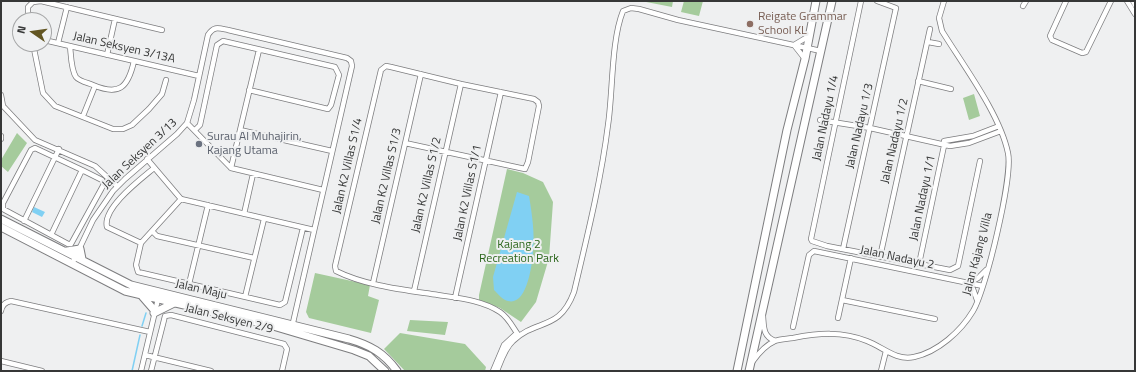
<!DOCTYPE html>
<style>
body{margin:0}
#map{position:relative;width:1136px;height:372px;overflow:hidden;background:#eff0f1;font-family:"Titillium Web",sans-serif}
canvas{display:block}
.frame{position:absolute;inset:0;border:2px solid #363737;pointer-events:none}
.north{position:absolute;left:12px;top:12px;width:40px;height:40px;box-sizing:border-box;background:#eff0f1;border:1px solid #a5a6a7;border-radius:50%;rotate:283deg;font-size:11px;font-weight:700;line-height:16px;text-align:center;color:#363737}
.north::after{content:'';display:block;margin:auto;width:14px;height:18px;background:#625522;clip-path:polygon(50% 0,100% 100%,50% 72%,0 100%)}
</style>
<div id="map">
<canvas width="1136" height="372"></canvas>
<div class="frame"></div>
<div class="north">N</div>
</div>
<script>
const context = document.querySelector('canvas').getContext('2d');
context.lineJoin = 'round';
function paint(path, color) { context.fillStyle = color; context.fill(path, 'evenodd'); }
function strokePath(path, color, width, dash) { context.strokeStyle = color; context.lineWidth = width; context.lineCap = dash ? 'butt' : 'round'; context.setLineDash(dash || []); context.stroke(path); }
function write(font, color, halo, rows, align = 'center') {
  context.font = font + ' "Titillium Web",sans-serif'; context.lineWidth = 4; context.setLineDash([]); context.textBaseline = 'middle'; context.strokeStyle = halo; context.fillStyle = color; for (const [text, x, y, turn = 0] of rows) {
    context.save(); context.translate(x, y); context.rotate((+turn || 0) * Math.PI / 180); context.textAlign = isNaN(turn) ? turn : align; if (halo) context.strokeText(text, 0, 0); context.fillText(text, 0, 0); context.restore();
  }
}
paint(new Path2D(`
 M 641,1 L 673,1 L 672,7 Z
 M 684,1 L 703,1 L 699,16 L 681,12 Z
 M 974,94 L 980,116 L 969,120 L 963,98 Z
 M 17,133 L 27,143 L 8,172 L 1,166 L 1,160 Z
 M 507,169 L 523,173 L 543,182 L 553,202 L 549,258 L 536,302 L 521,322 L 500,308 L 479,300 L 479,295 Z
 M 315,273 L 370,285 L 368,296 L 379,300 L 371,333 L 309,318 L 306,312 Z
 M 410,320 L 448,322 L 445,335 L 407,331 Z
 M 400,333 L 465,344 L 486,367 L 485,371 L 405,371 L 384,349 Z`), '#a5cb9c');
paint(new Path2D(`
 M 517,192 L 529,196 C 532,214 535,234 533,252 C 532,265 527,306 508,301 C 503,300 498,294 494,290 L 493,277 Z
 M 34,207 L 45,212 L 42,217 L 32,212 Z`), '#80d0f3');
strokePath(new Path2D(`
 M 142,326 L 146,313
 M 132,371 L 140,335`), '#80d0f3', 1.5);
const street = new Path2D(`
 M 861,1 L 811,239 L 812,241 L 827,246 L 919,264
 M 1066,1 L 1050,36 L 1052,40 L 1082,53 L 1086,52 L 1111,1
 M 1127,1 L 1135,14
 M 1133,1 L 1135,5
 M 1023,6 L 1026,1
 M 28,20 L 28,7 L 33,2 L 41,1 L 162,30
 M 44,40 L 199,76
 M 928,42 L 939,44
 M 58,43 L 67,7
 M 33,44 L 43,93 L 55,106 L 113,129 L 123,129 L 132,125 L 149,109 L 162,94 L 166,80
 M 794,45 L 809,36
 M 794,45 L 805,59
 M 70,46 C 71,55 71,70 76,77 C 79,81 88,83 93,85 C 119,96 128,88 134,61
 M 107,55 L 115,19
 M 918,81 L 951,89
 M 1,95 L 3,106 L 35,140 L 95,166 L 117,186
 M 83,116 L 95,86
 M 820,120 L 870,128 L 950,146 L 969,143 L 1001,131
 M 187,123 L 231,168 L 323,190
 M 195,130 L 200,125 L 217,45 L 223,41 L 335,67 L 339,75 L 331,105 L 328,109 L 249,90
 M 240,130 L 332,151
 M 1,136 L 1,139
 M 944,141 L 973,136 L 999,126
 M 945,141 L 919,264 L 950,270 L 958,266 L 980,161
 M 405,143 L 525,169 L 528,162 L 539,106 L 538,102 L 534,99 L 461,84 L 391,67 L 386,66 L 381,70 L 335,266 L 336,271 C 366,286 405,290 438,295 C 458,298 482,300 500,312 C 509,318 513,328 519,336
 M 147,159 L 181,199 L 314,230
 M 231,168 L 259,50
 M 181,199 L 141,243 L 136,265 L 138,272 L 280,305 L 285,302 L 303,228
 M 244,214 L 253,174
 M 24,221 L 59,149
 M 152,231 L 157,236 L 254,258
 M 51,235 L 82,170 L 35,148 L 31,150 L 3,203 L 3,209 L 68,244 L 71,244 L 104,184 L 102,180 L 82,170
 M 141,243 L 107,227 C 102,208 141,179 154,168
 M 843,249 L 896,8 L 877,1
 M 880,257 L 930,29
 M 72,264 L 93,220 L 113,191 L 125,179 L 177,134 L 187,123 L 194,100 L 208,35 C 214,26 218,28 228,30 L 347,58 L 351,61 L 352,66 L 292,327
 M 373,283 L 421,74
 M 189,284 L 208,205
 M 414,291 L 461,84
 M 245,297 L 264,219
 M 455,298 L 501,92
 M 842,300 L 935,319
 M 977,300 L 973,289 L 967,284 L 978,278 L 986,270
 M 1,311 C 2,305 5,302 11,301 L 150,332
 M 763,316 C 764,328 763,336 775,341
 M 838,318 L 851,258
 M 793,327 L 809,255 L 814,251 L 983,286
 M 145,355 L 211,371
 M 1,361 L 42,371
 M 753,361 C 758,354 766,345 775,341 C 780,339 787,339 793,338 C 819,333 842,331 867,341 C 883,347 896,361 914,357 C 938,352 961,331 973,311 C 986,290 1013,176 1008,153 C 1000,114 963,65 942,31 L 939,18 L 944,1
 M 141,371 L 158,299
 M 151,371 L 163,324 L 165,316 L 171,315 L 284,344 L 287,349 L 282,371
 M 493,371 L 504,345 L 517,333
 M 497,371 C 501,361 505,348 513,341 C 537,318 559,332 574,292 C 587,237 601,181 608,125 C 613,92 611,41 623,11 L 631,8 L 639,9 L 678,20 L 821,51
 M 881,371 L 886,351`);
const secondary = new Path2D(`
 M 1,219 L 131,285 L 349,339 C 370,345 384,353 397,371
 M 1,227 L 125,291 L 273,326 L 354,350 L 369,356 L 385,371
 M 67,251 L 80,249 L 82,259
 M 142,296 L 155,311
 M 154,313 L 174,303
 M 737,371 L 787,130 L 805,59 L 816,1
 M 749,371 L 832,1`);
strokePath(street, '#7d7d7f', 6);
strokePath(secondary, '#7d7d7f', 9);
strokePath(street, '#fff', 4.5);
strokePath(secondary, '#fff', 7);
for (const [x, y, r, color] of [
 [750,24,4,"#8d6e63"],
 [199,144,4,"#6b7280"]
]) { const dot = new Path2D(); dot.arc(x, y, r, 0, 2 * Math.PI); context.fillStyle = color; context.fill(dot); strokePath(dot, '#eff0f1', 1.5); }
write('12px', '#785e54', '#eff0f1', [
 ["Reigate Grammar",758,17],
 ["School KL",758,31]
], 'left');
write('12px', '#363737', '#eff0f1', [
 ["Jalan Seksyen 3/13A",124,48,13],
 ["Jalan Nadayu 1/4",826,118,-78],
 ["Jalan Nadayu 1/3",860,126,-77],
 ["Jalan Nadayu 1/2",895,141,-77],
 ["Jalan Seksyen 3/13",140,154,-43],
 ["Jalan K2 Villas S1/4",348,166,-77],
 ["Jalan K2 Villas S1/3",387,176,-77],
 ["Jalan K2 Villas S1/2",427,185,-77],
 ["Jalan K2 Villas S1/1",468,193,-78],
 ["Jalan Nadayu 1/1",923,198,-78],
 ["Jalan Kajang Villa",978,254,-75],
 ["Jalan Nadayu 2",897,258,12],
 ["Jalan Maju",201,290,13],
 ["Jalan Seksyen 2/9",229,319,14]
]);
write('12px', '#5b616d', '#eff0f1', [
 ["Surau Al Muhajirin,",207,137],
 ["Kajang Utama",207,151]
], 'left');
write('12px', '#2b661b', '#eff0f1', [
 ["Kajang 2",519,245],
 ["Recreation Park",519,259]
]);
</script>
